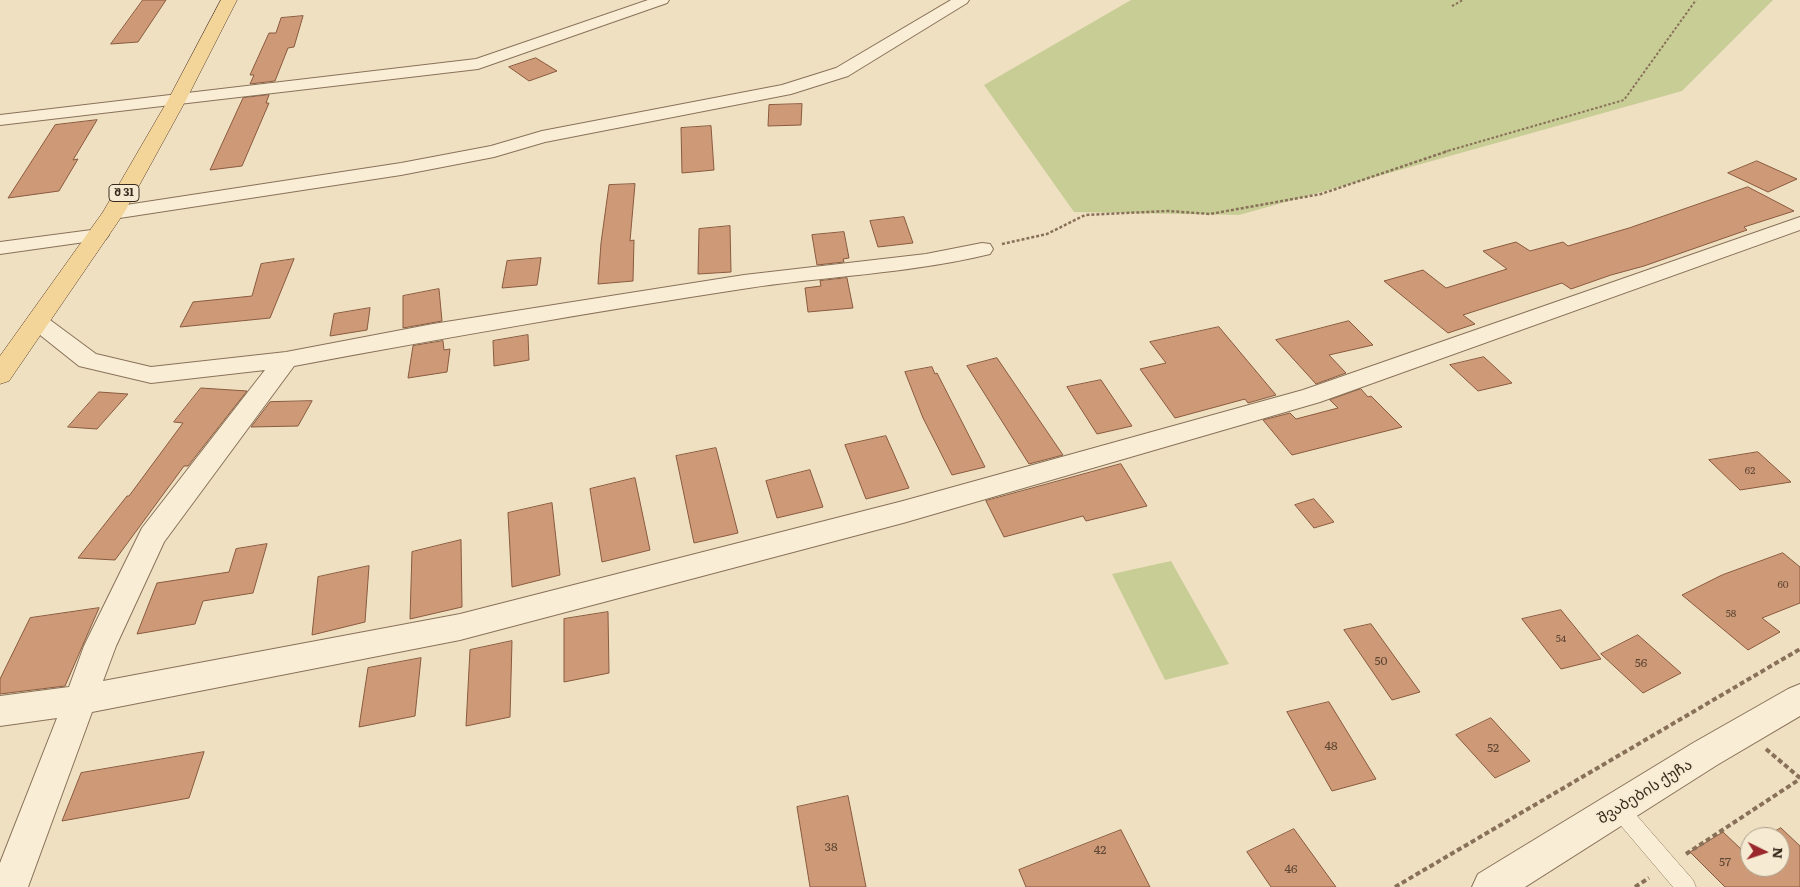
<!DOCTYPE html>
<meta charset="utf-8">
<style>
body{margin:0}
#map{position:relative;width:1800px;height:887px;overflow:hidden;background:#efe0c2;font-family:Literata,serif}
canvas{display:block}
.north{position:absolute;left:1740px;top:827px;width:50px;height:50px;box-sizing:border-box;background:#f6ebd2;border:1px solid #aa9e8a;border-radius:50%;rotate:94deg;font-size:14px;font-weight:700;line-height:20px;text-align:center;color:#392a1d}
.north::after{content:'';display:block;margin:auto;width:18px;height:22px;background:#99272b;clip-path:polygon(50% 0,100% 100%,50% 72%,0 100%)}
</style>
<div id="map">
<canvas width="1800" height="887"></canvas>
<div class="north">N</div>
</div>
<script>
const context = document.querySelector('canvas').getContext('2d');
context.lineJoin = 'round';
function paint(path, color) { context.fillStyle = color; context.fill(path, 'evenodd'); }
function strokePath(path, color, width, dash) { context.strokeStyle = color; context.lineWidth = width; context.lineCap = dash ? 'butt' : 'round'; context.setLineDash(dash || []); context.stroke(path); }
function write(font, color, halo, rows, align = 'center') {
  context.font = font + ' Literata,"Noto Sans Georgian",serif'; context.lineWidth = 4; context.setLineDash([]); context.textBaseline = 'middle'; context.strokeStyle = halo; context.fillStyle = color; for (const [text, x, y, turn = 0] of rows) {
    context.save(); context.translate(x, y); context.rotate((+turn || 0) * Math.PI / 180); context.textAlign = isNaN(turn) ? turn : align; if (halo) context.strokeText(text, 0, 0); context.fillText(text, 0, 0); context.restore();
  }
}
paint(new Path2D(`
 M 1131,0 L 1773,0 L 1682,91 L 1239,215 L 1074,212 L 984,85 Z
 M 1171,561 L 1229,664 L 1165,680 L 1112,574 Z`), '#c8cd96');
const building = new Path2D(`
 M 143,0 L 166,0 L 138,42 L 111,44 Z
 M 303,16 L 294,47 L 288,48 L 275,81 L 250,84 L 254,75 L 250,75 L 269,33 L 276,33 L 281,18 Z
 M 536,58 L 557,71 L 529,81 L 509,67 Z
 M 269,95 L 266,103 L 269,103 L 242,166 L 210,170 L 243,98 Z
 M 802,104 L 801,125 L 768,126 L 769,105 Z
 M 97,120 L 73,160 L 78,159 L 59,191 L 8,198 L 55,125 Z
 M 711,126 L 714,170 L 682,173 L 681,128 Z
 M 1757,161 L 1797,179 L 1768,192 L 1728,173 Z
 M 635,184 L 630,241 L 634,240 L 633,281 L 598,284 L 601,243 L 609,185 Z
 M 1748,187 L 1794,211 L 1744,227 L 1747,230 L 1644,266 L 1611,275 L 1571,289 L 1562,283 L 1463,315 L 1475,324 L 1448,333 L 1384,281 L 1423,270 L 1446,288 L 1507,269 L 1483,251 L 1516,242 L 1530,251 L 1563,242 L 1568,246 L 1629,228 Z
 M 904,217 L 913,243 L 878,247 L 870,221 Z
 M 730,226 L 731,272 L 698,274 L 699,229 Z
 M 844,232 L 849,258 L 843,259 L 844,262 L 817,265 L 812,235 Z
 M 541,258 L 537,285 L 502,288 L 507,261 Z
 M 294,259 L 270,318 L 180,327 L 193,302 L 252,296 L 261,264 Z
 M 847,278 L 853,308 L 808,312 L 805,288 L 821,286 L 820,281 Z
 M 439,289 L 442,321 L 403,328 L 403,296 Z
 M 370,308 L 367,330 L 330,336 L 334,314 Z
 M 1349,321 L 1373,345 L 1329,355 L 1346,373 L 1316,384 L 1276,340 Z
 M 1219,327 L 1276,395 L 1248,403 L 1245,399 L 1175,418 L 1140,369 L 1166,363 L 1150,342 Z
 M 528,335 L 529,360 L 494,366 L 493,341 Z
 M 443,341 L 444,350 L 450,349 L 447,372 L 408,378 L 413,346 Z
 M 1484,357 L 1512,383 L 1478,391 L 1450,365 Z
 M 997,358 L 1063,455 L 1029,464 L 967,366 Z
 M 932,367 L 935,374 L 937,373 L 985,467 L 952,475 L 923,418 L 905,372 Z
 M 1101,380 L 1132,426 L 1097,434 L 1067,387 Z
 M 201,388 L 247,391 L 188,466 L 184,466 L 115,560 L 78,558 L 127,496 L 129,496 L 183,423 L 174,422 Z
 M 1361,389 L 1368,397 L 1371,396 L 1402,427 L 1292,455 L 1263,420 L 1290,413 L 1296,419 L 1338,408 L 1330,400 Z
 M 99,392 L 128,394 L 97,429 L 68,427 Z
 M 312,401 L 298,426 L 251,427 L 270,402 Z
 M 886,436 L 909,488 L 866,499 L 845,445 Z
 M 716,448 L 738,533 L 694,543 L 676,456 Z
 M 1758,452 L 1791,482 L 1740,490 L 1709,460 Z
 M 1121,464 L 1147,506 L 1086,521 L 1083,516 L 1004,537 L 986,501 Z
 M 810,470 L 823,507 L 777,518 L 766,481 Z
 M 635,478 L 650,550 L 602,562 L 590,489 Z
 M 1314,499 L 1334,522 L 1314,528 L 1295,505 Z
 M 552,503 L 560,575 L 512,587 L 508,513 Z
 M 461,540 L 462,607 L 410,619 L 412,552 Z
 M 267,544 L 253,593 L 203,601 L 195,624 L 137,634 L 157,583 L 229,572 L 236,549 Z
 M 1783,553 L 1800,567 L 1800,603 L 1762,618 L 1780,632 L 1748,650 L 1682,595 L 1722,575 Z
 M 369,566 L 365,622 L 312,635 L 318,577 Z
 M 99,608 L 65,686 L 0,694 L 0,679 L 30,618 Z
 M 1561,610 L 1601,659 L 1561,669 L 1522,619 Z
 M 608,612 L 609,673 L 564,682 L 564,619 Z
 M 1371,624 L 1420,692 L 1392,700 L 1344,630 Z
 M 1638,635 L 1681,673 L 1643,693 L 1601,654 Z
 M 512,641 L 510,717 L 466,726 L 470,650 Z
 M 421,658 L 415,716 L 359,727 L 368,668 Z
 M 1329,702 L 1376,779 L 1332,791 L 1287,712 Z
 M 1491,718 L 1530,761 L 1495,778 L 1456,735 Z
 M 204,752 L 189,798 L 62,821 L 81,773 Z
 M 848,796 L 866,887 L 810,887 L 797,807 Z
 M 1781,828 L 1800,846 L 1800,887 L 1725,887 L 1690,852 L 1723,832 L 1742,850 L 1750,846 L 1750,867 L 1780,867 L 1780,837 L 1765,837 Z
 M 1294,829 L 1336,887 L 1271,887 L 1247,852 Z
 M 1121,830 L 1150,887 L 1026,887 L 1019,870 Z`);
paint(building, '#ce9977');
strokePath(building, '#895a3e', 1);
const service = new Path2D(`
 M 1618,799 L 1625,802 L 1693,880 L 1696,887 L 1673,887 L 1611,814 L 1609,808 L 1611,802 Z`);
const minor = new Path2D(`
 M 648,0 L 669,0 L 667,3 L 478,69 L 0,125 L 0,115 L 476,59 Z
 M 951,0 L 969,0 L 967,3 L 848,76 L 791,94 L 545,142 L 494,157 L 401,175 L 113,219 L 106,217 L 103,213 L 106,209 L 113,207 L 401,163 L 491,146 L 542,131 L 782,85 L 836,68 Z
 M 1800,217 L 1800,230 L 1320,402 L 903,523 L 460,640 L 92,712 L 28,887 L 0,887 L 0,863 L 57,718 L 0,726 L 0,696 L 69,687 L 84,646 L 142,528 L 265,370 L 151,383 L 79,366 L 30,327 L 26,322 L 30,317 L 38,315 L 46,317 L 96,354 L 151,367 L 286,352 L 433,324 L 744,275 L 926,254 L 982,243 L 990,244 L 993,249 L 990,254 C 908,274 824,276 742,289 C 592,312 443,338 294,366 L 164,542 L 116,646 L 103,681 L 460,614 L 903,501 L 1303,390 Z
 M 99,229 L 106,231 L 109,235 L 106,239 L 0,254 L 0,242 Z
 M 1800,684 L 1800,716 L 1717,765 L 1525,887 L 1472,887 L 1478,874 L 1693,743 L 1788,689 Z`);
const primary = new Path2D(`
 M 221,0 L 237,0 L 186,100 L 124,213 L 9,381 L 0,384 L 0,356 L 103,212 L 168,100 Z`);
strokePath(service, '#897159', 1);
strokePath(minor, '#897159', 2);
strokePath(primary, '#573f2d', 1);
strokePath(new Path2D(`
 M 1452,6 L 1463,0
 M 1444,152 L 1624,100 L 1696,0`), '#897159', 2, [2.5, 2]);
strokePath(new Path2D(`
 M 1002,244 L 1047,234 L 1085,215 L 1168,211 L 1210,214 L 1321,194 L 1448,151`), '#897159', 2.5, [3, 2]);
strokePath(new Path2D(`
 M 1766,749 L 1800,778
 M 1686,854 L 1800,779
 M 1395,887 L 1800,649
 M 1635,887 L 1649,878`), '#897159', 4, [5, 3]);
paint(service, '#f9eed5');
paint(minor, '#f9eed5');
paint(primary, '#f3d499');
write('10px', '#5e4634', null, [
 ["62",1750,471],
 ["60",1783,585],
 ["58",1731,614],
 ["54",1561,639]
]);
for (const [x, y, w] of [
 [124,193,30]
]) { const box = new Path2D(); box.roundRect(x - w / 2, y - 8.5, w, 17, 4); context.fillStyle = '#f6ebd2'; context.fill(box); strokePath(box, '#392a1d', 1); }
write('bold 11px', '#392a1d', null, [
 ["შ 31",124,193]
]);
write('12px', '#5e4634', null, [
 ["50",1381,661],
 ["56",1641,663],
 ["48",1331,746],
 ["52",1493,748],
 ["38",831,847],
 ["42",1100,850],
 ["57",1725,862],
 ["46",1291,869]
]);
write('15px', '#392a1d', '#f6ebd2', [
 ["შვაბების ქუჩა",1645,792,-32]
]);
</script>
